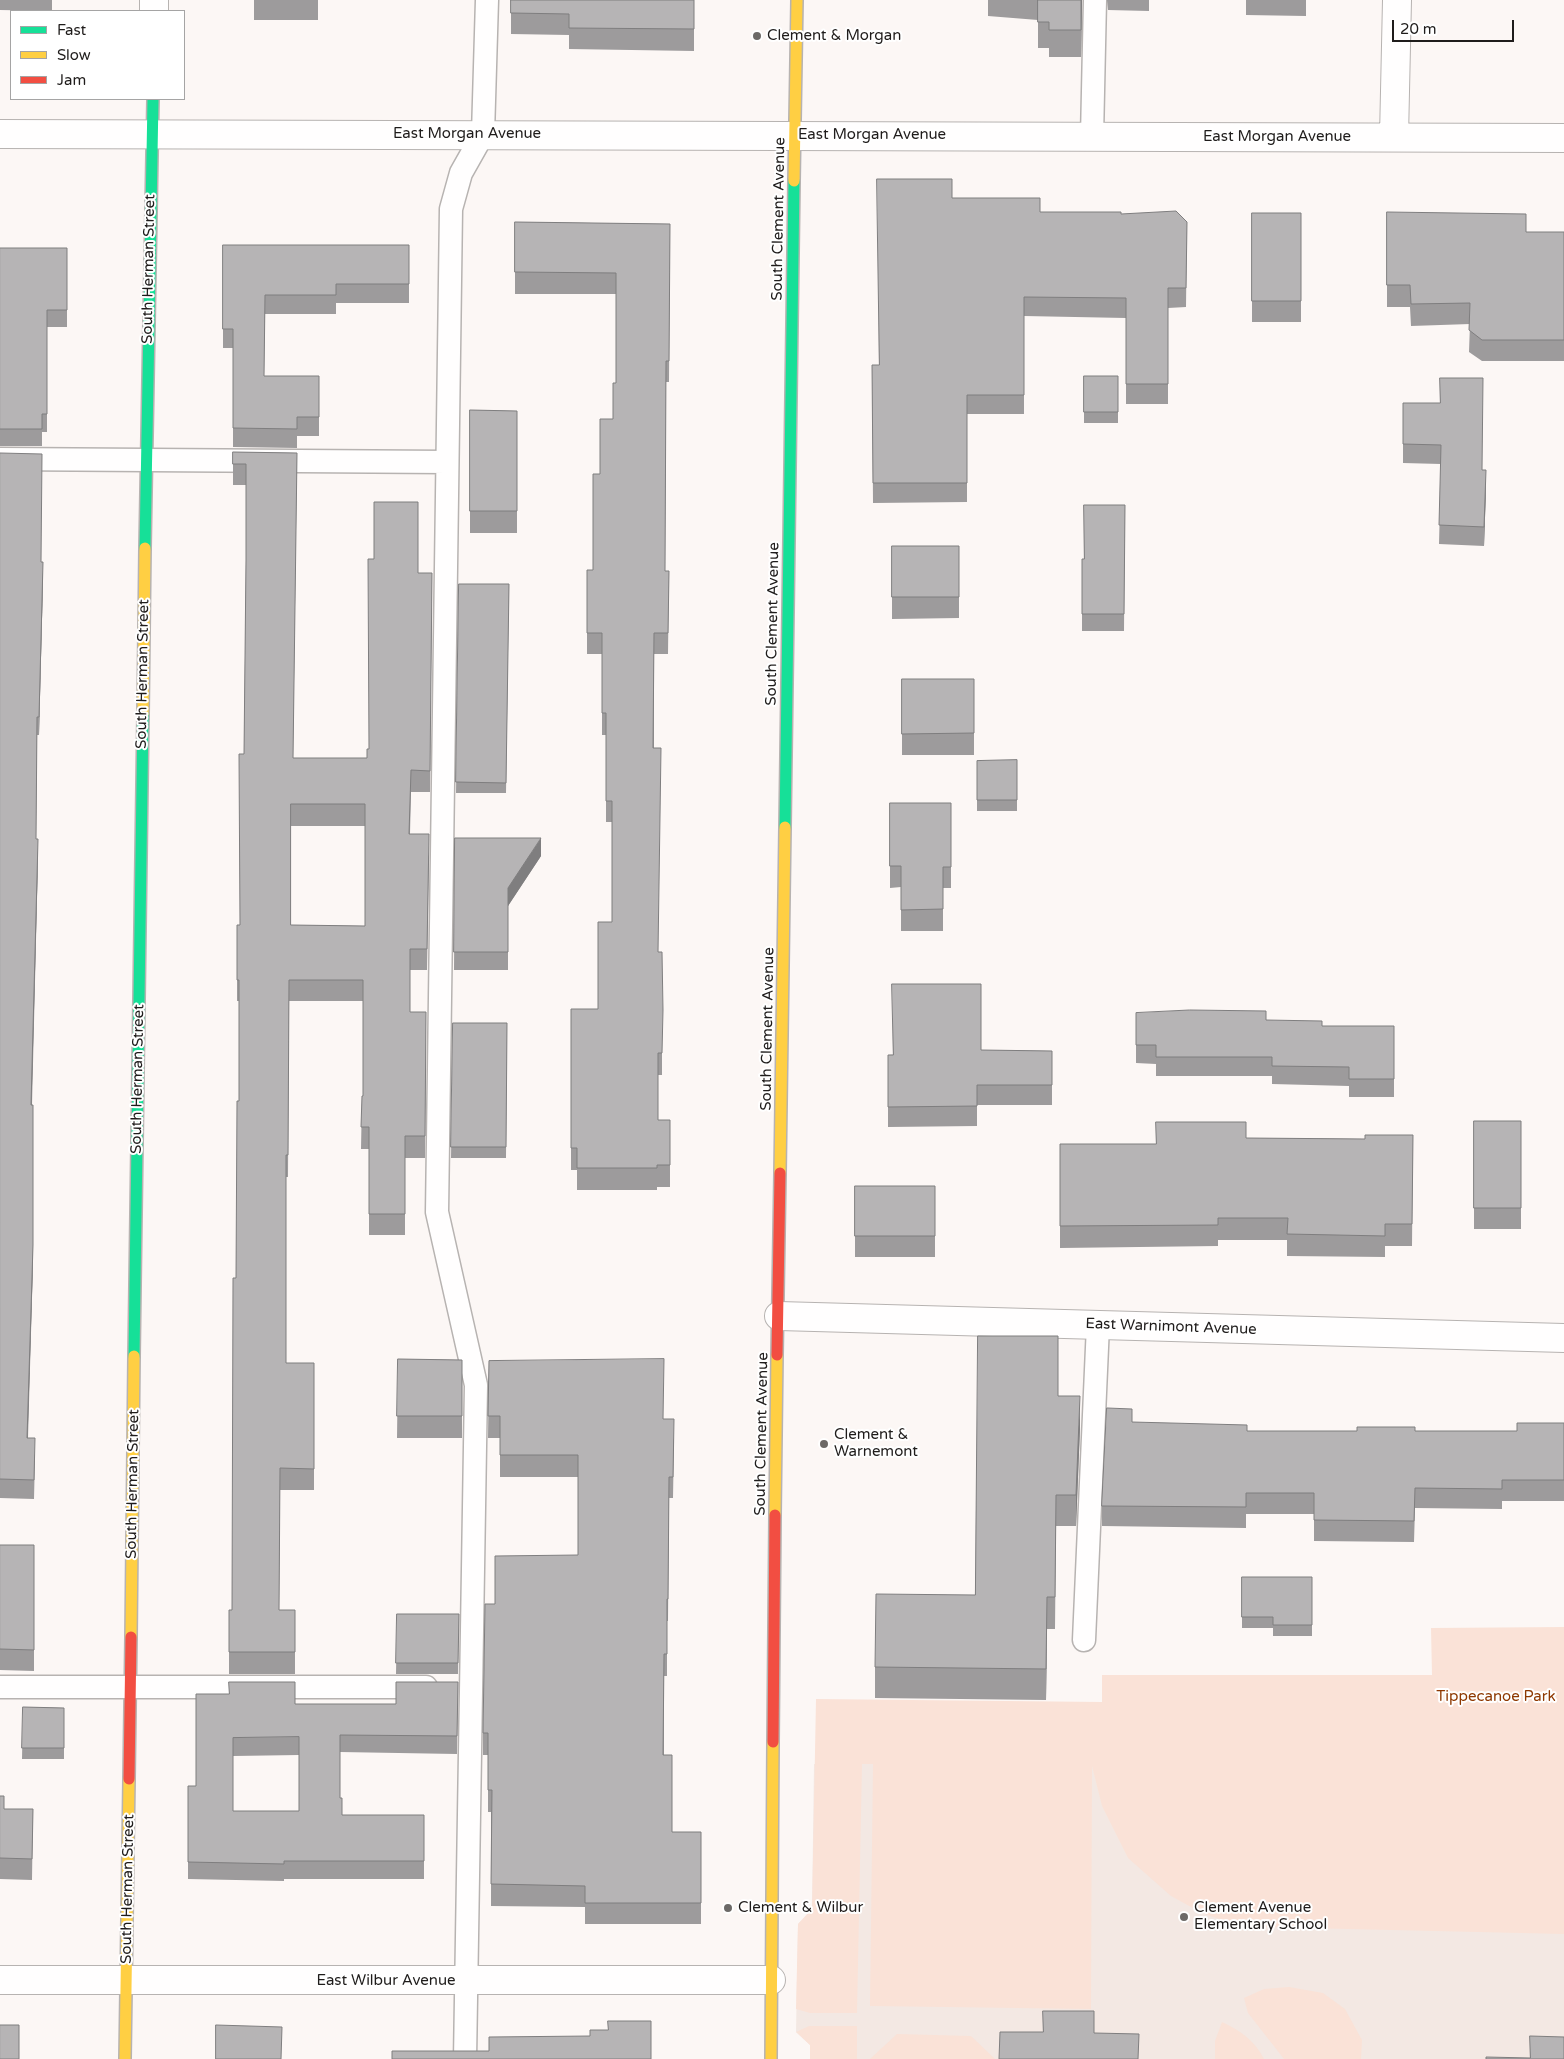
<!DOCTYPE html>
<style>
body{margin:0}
#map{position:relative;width:1564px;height:2059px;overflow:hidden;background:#fcf7f5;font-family:"Varela Round",sans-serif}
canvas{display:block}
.legend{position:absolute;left:10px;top:10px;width:175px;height:90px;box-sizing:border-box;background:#fff;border:1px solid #a5a4a4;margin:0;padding:6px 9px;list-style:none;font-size:15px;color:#1f1c1b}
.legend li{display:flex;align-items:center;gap:10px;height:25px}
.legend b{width:25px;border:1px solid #a5a4a4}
.scale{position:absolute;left:1392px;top:20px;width:122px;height:22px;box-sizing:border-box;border:2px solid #1f1c1b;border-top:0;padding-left:6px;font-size:15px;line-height:18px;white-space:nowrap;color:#1f1c1b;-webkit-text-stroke:4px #fff;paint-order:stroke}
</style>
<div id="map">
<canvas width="1564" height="2059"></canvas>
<ul class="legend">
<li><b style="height:6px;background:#16e098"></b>Fast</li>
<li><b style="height:6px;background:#ffcf43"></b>Slow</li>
<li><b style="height:6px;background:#f24e42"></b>Jam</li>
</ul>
<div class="scale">20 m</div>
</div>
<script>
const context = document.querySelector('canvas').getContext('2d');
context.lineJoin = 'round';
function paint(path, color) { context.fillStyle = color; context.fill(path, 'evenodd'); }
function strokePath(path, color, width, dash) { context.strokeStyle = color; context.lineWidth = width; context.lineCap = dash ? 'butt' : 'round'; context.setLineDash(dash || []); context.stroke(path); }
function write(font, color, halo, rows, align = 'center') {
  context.font = font + ' "Varela Round",sans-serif'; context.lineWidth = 4; context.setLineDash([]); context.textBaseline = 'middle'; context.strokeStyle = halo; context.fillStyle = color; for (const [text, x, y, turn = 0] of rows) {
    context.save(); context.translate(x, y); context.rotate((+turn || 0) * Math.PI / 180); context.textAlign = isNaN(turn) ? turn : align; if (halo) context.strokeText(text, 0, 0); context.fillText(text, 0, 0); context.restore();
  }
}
paint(new Path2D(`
 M 1092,1763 L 1564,1765 L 1564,2059 L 810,2059 L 810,2045 L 796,2032 L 798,1924 L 812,1909 L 814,1764 Z`), '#f3e8e3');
paint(new Path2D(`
 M 1564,1627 L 1564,1934 L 1262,1927 L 1231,1923 L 1202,1913 L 1171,1896 L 1128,1858 L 1102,1806 L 1092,1766 L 1091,2009 L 870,2006 L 873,1764 L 862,1764 L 857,2013 L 810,2013 L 796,2009 L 798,1924 L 812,1909 L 816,1699 L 1102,1702 L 1102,1675 L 1432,1675 L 1431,1628 Z
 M 1289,1987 L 1323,1993 L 1345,2009 L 1362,2040 L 1361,2059 L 1284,2059 L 1248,2013 L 1244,1998 L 1264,1989 Z
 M 1222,2022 C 1240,2030 1255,2041 1264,2059 L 1215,2059 L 1215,2041 Z
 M 809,2026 L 857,2026 L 857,2059 L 810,2059 L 810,2045 L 796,2032 Z
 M 897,2034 L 971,2036 L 995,2059 L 870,2059 Z`), '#fae2d7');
const lane = new Path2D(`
 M 1092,137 L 1095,0
 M 0,459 L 447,462
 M 1084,1640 L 1098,1325
 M 0,1687 L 426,1687
 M 465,2059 L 476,1385 L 437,1212 L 451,209 L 461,173 L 483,134 L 487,0`);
const street = new Path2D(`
 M 154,11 L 154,0
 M 0,134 L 1564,138
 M 1394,137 L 1397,0
 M 779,1316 L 1564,1338
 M 0,1980 L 771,1980`);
const fast = new Path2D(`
 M 145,548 L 153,99
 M 785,827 L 794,181
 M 134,1356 L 143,714`);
const slow = new Path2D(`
 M 794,181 L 797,0
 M 143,714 L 145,548
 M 780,1173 L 785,827
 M 775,1515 L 777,1355
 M 131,1637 L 134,1356
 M 125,2059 L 129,1779
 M 771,2059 L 773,1742`);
const jam = new Path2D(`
 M 777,1355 L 780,1173
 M 773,1742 L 775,1515
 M 129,1779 L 131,1637`);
strokePath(lane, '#b7b3b1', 25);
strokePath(street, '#b7b3b1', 30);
strokePath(fast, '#b7b3b1', 14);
strokePath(slow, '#b7b3b1', 14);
strokePath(jam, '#b7b3b1', 14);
strokePath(lane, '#fffefe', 22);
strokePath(street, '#fffefe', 28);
strokePath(fast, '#16e098', 11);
strokePath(slow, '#ffcf43', 11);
strokePath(jam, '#f24e42', 11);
paint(new Path2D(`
 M 0,0 L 52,0 L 52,11 L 0,10 Z
 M 254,0 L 318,0 L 318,20 L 254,20 Z
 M 511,0 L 694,0 L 694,51 L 569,49 L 569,35 L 511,34 Z
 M 988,0 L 1082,0 L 1081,57 L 1049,57 L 1049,48 L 1038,48 L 1038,20 L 988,16 Z
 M 1107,0 L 1149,0 L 1149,11 L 1108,10 Z
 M 1246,0 L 1306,0 L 1306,16 L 1246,15 Z
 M 952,198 L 1040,212 L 1121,214 L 1187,222 L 1186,307 L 1168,308 L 1168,404 L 1126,404 L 1126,318 L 1024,316 L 1024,414 L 967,414 L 967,502 L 873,503 L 872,365 L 879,365 Z
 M 1387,212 L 1526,232 L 1564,232 L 1564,361 L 1482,361 L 1469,352 L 1470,324 L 1411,326 L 1410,307 L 1387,307 Z
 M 1252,213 L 1301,213 L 1301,322 L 1252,322 Z
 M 515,222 L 670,224 L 669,382 L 666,382 L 665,571 L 669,571 L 668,654 L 654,654 L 654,748 L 658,952 L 662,952 L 662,1075 L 658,1075 L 658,1120 L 670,1120 L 670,1187 L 657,1187 L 657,1190 L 577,1190 L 577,1170 L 571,1170 L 571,1009 L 598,1009 L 612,922 L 612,822 L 606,822 L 606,735 L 602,735 L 602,654 L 587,654 L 587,570 L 593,570 L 600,474 L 613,419 L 616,383 L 616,294 L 515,294 Z
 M 223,245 L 409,245 L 409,303 L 336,303 L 336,314 L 265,314 L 264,376 L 319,376 L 319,436 L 297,436 L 297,448 L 233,447 L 233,348 L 223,348 Z
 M 0,248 L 67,248 L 67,327 L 47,327 L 47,432 L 42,432 L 42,446 L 0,446 Z
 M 1084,376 L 1118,376 L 1118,423 L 1084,423 Z
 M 1403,403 L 1482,470 L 1486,489 L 1484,546 L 1439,544 L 1441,464 L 1403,463 Z
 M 470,410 L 517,411 L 517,533 L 470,533 Z
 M 233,452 L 297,453 L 293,758 L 367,758 L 369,749 L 418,573 L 432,573 L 430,792 L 411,792 L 410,834 L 429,856 L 427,970 L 410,970 L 410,1012 L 426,1012 L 425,1158 L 405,1158 L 405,1235 L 369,1235 L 369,1149 L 361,1149 L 362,1096 L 363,1096 L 363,1001 L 289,1001 L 288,1177 L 286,1177 L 286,1363 L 314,1363 L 314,1490 L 280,1490 L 279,1610 L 295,1610 L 295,1674 L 229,1674 L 229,1610 L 232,1610 L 236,1278 L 239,1101 L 239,1001 L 237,1001 L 237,925 L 240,925 L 244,754 L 246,560 L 246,485 L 233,485 ZM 291,826 L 365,826 L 365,926 L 291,925 Z
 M 0,453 L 41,562 L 43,580 L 39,735 L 37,735 L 36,839 L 38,858 L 32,1105 L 33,1263 L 28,1438 L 35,1457 L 34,1499 L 0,1498 Z
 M 1125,505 L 1124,631 L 1082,631 L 1082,559 L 1084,559 Z
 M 892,546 L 959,546 L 959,618 L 892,619 Z
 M 459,584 L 509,584 L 506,793 L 456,793 Z
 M 902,679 L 974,679 L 974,755 L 902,755 Z
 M 1017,760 L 1017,811 L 977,811 L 977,761 Z
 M 890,803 L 951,803 L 951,888 L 943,888 L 943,931 L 901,931 L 901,887 L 890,888 Z
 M 455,838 L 541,856 L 508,906 L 508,970 L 454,970 Z
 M 1136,1013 L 1266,1020 L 1322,1026 L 1394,1026 L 1394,1097 L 1349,1097 L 1349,1086 L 1272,1084 L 1272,1076 L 1156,1076 L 1156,1064 L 1136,1063 Z
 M 453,1023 L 507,1023 L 506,1158 L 451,1158 Z
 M 981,1050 L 1052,1051 L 1052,1105 L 977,1105 L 977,1126 L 888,1127 L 888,1055 Z
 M 1474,1121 L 1521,1121 L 1521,1229 L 1474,1229 Z
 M 1413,1135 L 1412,1246 L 1385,1246 L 1385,1257 L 1287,1256 L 1287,1240 L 1218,1240 L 1218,1246 L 1060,1248 L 1060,1226 L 1156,1144 L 1246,1138 L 1365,1139 Z
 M 855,1186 L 935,1186 L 935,1257 L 855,1257 Z
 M 398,1359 L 462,1360 L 462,1438 L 397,1438 Z
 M 489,1361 L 663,1419 L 674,1440 L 673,1498 L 669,1498 L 668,1621 L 667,1621 L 667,1676 L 664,1676 L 664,1755 L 672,1832 L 701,1832 L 701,1924 L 585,1924 L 585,1907 L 491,1906 L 491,1812 L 488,1812 L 488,1755 L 483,1755 L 483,1733 L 495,1604 L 578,1555 L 578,1477 L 500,1477 L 500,1438 L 488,1438 Z
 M 1058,1396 L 1080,1428 L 1076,1526 L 1056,1526 L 1055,1629 L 1047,1629 L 1046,1700 L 875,1698 L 875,1667 L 975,1595 Z
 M 1132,1422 L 1247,1431 L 1517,1431 L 1564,1423 L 1564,1501 L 1502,1501 L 1502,1509 L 1415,1508 L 1414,1542 L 1314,1541 L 1314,1514 L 1246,1514 L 1246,1528 L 1102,1526 L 1102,1506 Z
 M 0,1545 L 34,1545 L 34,1671 L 0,1670 Z
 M 1242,1577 L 1312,1577 L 1312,1636 L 1273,1636 L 1273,1628 L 1242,1628 Z
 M 397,1614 L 459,1614 L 458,1674 L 396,1674 Z
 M 458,1682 L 457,1754 L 340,1752 L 340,1798 L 342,1815 L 424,1815 L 424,1879 L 284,1879 L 284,1881 L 188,1879 L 188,1786 L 196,1786 L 196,1694 L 295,1704 L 396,1704 ZM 299,1755 L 299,1811 L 233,1811 L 233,1756 Z
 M 23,1707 L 64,1708 L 64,1759 L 22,1759 Z
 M 0,1796 L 4,1809 L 33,1809 L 32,1880 L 0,1879 Z`), '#9d9b9c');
paint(new Path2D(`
 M 1081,0 L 1082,0 L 1081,57 Z
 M 1486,470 L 1486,489 L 1484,546 L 1484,527 Z
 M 43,562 L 43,580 L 39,735 L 39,717 Z
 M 541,838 L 541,856 L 508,906 L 508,888 Z
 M 38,839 L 38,858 L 31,1124 L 31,1105 Z
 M 33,1245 L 33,1263 L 27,1457 L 27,1438 Z
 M 1080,1396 L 1080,1428 L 1076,1526 L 1076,1495 Z
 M 1047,1597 L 1047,1629 L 1046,1700 L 1046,1669 Z`), '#7f7e7f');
const building = new Path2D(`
 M 511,0 L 694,0 L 694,29 L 569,28 L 569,14 L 511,13 Z
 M 1038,0 L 1081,0 L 1081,30 L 1049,30 L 1049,22 L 1038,22 Z
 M 877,179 L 952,179 L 952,198 L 1040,198 L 1040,212 L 1121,212 L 1121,214 L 1176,211 L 1187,222 L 1186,288 L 1168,288 L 1168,384 L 1126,384 L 1126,298 L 1024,297 L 1024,395 L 967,395 L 967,483 L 873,483 L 872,365 L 879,365 Z
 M 1387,212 L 1526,214 L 1526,232 L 1564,232 L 1564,340 L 1482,340 L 1469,330 L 1470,303 L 1411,304 L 1410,285 L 1387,285 Z
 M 1252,213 L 1301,213 L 1301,301 L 1252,301 Z
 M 515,222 L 670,224 L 669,361 L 666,361 L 665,571 L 669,571 L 668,633 L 654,633 L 653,748 L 661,748 L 658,952 L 662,952 L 663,1010 L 662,1053 L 658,1053 L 658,1120 L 670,1120 L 670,1165 L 657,1165 L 657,1168 L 577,1168 L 577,1148 L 571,1148 L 571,1009 L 598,1009 L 598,922 L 612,922 L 612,801 L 606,801 L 606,713 L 602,713 L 602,633 L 587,633 L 587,570 L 593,570 L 593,474 L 600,474 L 600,419 L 613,419 L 613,383 L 616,383 L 616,273 L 515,272 Z
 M 223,245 L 409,245 L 409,284 L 336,284 L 336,295 L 265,295 L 264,376 L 319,376 L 319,417 L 297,417 L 297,429 L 233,428 L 233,329 L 223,329 Z
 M 0,248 L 67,248 L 67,310 L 47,310 L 47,414 L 42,414 L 42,429 L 0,429 Z
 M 1084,376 L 1118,376 L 1118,412 L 1084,412 Z
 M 1440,378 L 1483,378 L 1482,470 L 1486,470 L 1484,527 L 1439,525 L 1441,445 L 1403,444 L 1403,403 L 1440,403 Z
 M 470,410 L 517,411 L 517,511 L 470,511 Z
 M 233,452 L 297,453 L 293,758 L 367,758 L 367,749 L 369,749 L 368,559 L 374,559 L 374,502 L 418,502 L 418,573 L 432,573 L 430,771 L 411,770 L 409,834 L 429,834 L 427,949 L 410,949 L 410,1012 L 426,1012 L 425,1136 L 405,1136 L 405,1214 L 369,1214 L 369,1127 L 361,1127 L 362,1096 L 363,1096 L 363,980 L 289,980 L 288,1155 L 286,1155 L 286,1363 L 314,1363 L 314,1469 L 280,1468 L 279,1610 L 295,1610 L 295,1652 L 229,1652 L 229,1610 L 232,1610 L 233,1278 L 236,1278 L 237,1101 L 239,1101 L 239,980 L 237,980 L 237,925 L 240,925 L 239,754 L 244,754 L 246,560 L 246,464 L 233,464 ZM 291,804 L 365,804 L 365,926 L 291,925 Z
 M 0,453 L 42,454 L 41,562 L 43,562 L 39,717 L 37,717 L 36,839 L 38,839 L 31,1105 L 33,1105 L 33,1245 L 27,1438 L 35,1438 L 34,1480 L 0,1479 Z
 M 1084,505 L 1125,505 L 1124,614 L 1082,614 L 1082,559 L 1084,559 Z
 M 892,546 L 959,546 L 959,597 L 892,597 Z
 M 459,584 L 509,584 L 506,783 L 456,782 Z
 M 902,679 L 974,679 L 974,733 L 902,734 Z
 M 1017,760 L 1017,800 L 977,800 L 977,761 Z
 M 890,803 L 951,803 L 951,867 L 943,867 L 943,909 L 901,910 L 901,866 L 890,866 Z
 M 455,838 L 541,838 L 508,888 L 508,952 L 454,952 Z
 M 892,984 L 981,984 L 981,1050 L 1052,1051 L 1052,1085 L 977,1085 L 977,1106 L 888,1107 L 888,1055 L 893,1055 Z
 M 1190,1010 L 1266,1011 L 1266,1020 L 1322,1021 L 1322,1026 L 1394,1026 L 1394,1079 L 1349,1079 L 1349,1067 L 1272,1066 L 1272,1057 L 1156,1057 L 1156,1045 L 1136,1045 L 1136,1013 Z
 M 453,1023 L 507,1023 L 506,1147 L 451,1147 Z
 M 1474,1121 L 1521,1121 L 1521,1208 L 1474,1208 Z
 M 1156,1122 L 1246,1122 L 1246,1138 L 1365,1139 L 1365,1135 L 1413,1135 L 1412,1224 L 1385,1224 L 1385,1236 L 1287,1234 L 1288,1218 L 1218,1218 L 1218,1225 L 1060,1226 L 1060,1144 L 1156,1144 Z
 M 855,1186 L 935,1186 L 935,1236 L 855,1236 Z
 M 978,1336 L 1058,1336 L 1058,1396 L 1080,1396 L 1076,1495 L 1056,1495 L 1055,1597 L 1047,1597 L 1046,1669 L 875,1667 L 876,1594 L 975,1595 Z
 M 398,1359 L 462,1360 L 462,1416 L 397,1416 Z
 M 664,1359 L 663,1419 L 674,1419 L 673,1477 L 669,1477 L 668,1599 L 667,1599 L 667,1654 L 664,1654 L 663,1755 L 672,1755 L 672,1832 L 701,1832 L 701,1903 L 585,1903 L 585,1886 L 491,1884 L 492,1790 L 488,1790 L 488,1733 L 483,1733 L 485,1604 L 495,1604 L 495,1556 L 578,1555 L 578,1455 L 500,1455 L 500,1416 L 488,1416 L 489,1361 Z
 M 1107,1408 L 1132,1409 L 1132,1422 L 1247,1425 L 1247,1431 L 1357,1431 L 1357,1427 L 1415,1427 L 1415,1431 L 1517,1431 L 1517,1423 L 1564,1423 L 1564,1480 L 1502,1480 L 1502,1489 L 1415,1488 L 1414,1521 L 1314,1520 L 1314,1493 L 1246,1493 L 1246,1507 L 1102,1506 Z
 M 0,1545 L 34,1545 L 34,1650 L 0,1649 Z
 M 1242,1577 L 1312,1577 L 1312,1625 L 1273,1625 L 1273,1617 L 1242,1617 Z
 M 397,1614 L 459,1614 L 458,1663 L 396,1663 Z
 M 229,1682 L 295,1682 L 295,1704 L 396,1704 L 396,1682 L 458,1682 L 457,1736 L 340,1735 L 340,1798 L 342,1798 L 342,1815 L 424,1815 L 424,1861 L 284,1861 L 284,1864 L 188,1862 L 188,1786 L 196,1786 L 196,1694 L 229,1694 ZM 299,1737 L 299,1811 L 233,1811 L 233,1738 Z
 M 23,1707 L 64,1708 L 64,1748 L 22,1748 Z
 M 0,1796 L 4,1796 L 4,1809 L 33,1809 L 32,1859 L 0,1858 Z
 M 1043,2011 L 1094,2011 L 1094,2033 L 1139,2034 L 1138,2059 L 999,2059 L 1000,2032 L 1043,2032 Z
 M 608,2021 L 651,2021 L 651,2059 L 392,2059 L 392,2051 L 489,2051 L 489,2037 L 590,2036 L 590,2030 L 608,2030 Z
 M 0,2025 L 19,2025 L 19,2059 L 0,2059 Z
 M 216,2025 L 282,2027 L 281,2059 L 216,2059 Z
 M 1530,2036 L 1564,2037 L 1564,2059 L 1486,2059 L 1486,2057 L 1530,2058 Z`);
paint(building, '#b6b4b5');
strokePath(building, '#7f7e7f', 1);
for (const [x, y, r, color] of [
 [757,36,5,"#6c6967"],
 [824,1444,5,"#6c6967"],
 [728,1908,5,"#6c6967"],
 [1184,1917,5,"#6c6967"]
]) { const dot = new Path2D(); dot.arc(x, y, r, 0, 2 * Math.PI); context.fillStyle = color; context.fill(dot); strokePath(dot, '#fff', 2); }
write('15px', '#1f1c1b', '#fff', [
 ["Clement & Morgan",767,36],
 ["Clement &",834,1435],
 ["Warnemont",834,1452],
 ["Clement & Wilbur",738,1908],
 ["Clement Avenue",1194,1908],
 ["Elementary School",1194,1925]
], 'left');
write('15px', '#1f1c1b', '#fff', [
 ["East Morgan Avenue",467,134],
 ["East Morgan Avenue",872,135],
 ["East Morgan Avenue",1277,137],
 ["South Clement Avenue",779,219,-89],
 ["South Herman Street",149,269,-89],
 ["South Clement Avenue",773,624,-89],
 ["South Herman Street",143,674,-89],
 ["South Clement Avenue",768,1029,-89],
 ["South Herman Street",138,1079,-89],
 ["East Warnimont Avenue",1171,1327,2],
 ["South Clement Avenue",762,1434,-89],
 ["South Herman Street",133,1484,-89],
 ["South Herman Street",128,1889,-89],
 ["East Wilbur Avenue",386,1981]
]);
write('15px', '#8e3801', '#fff', [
 ["Tippecanoe Park",1496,1697]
]);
</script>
